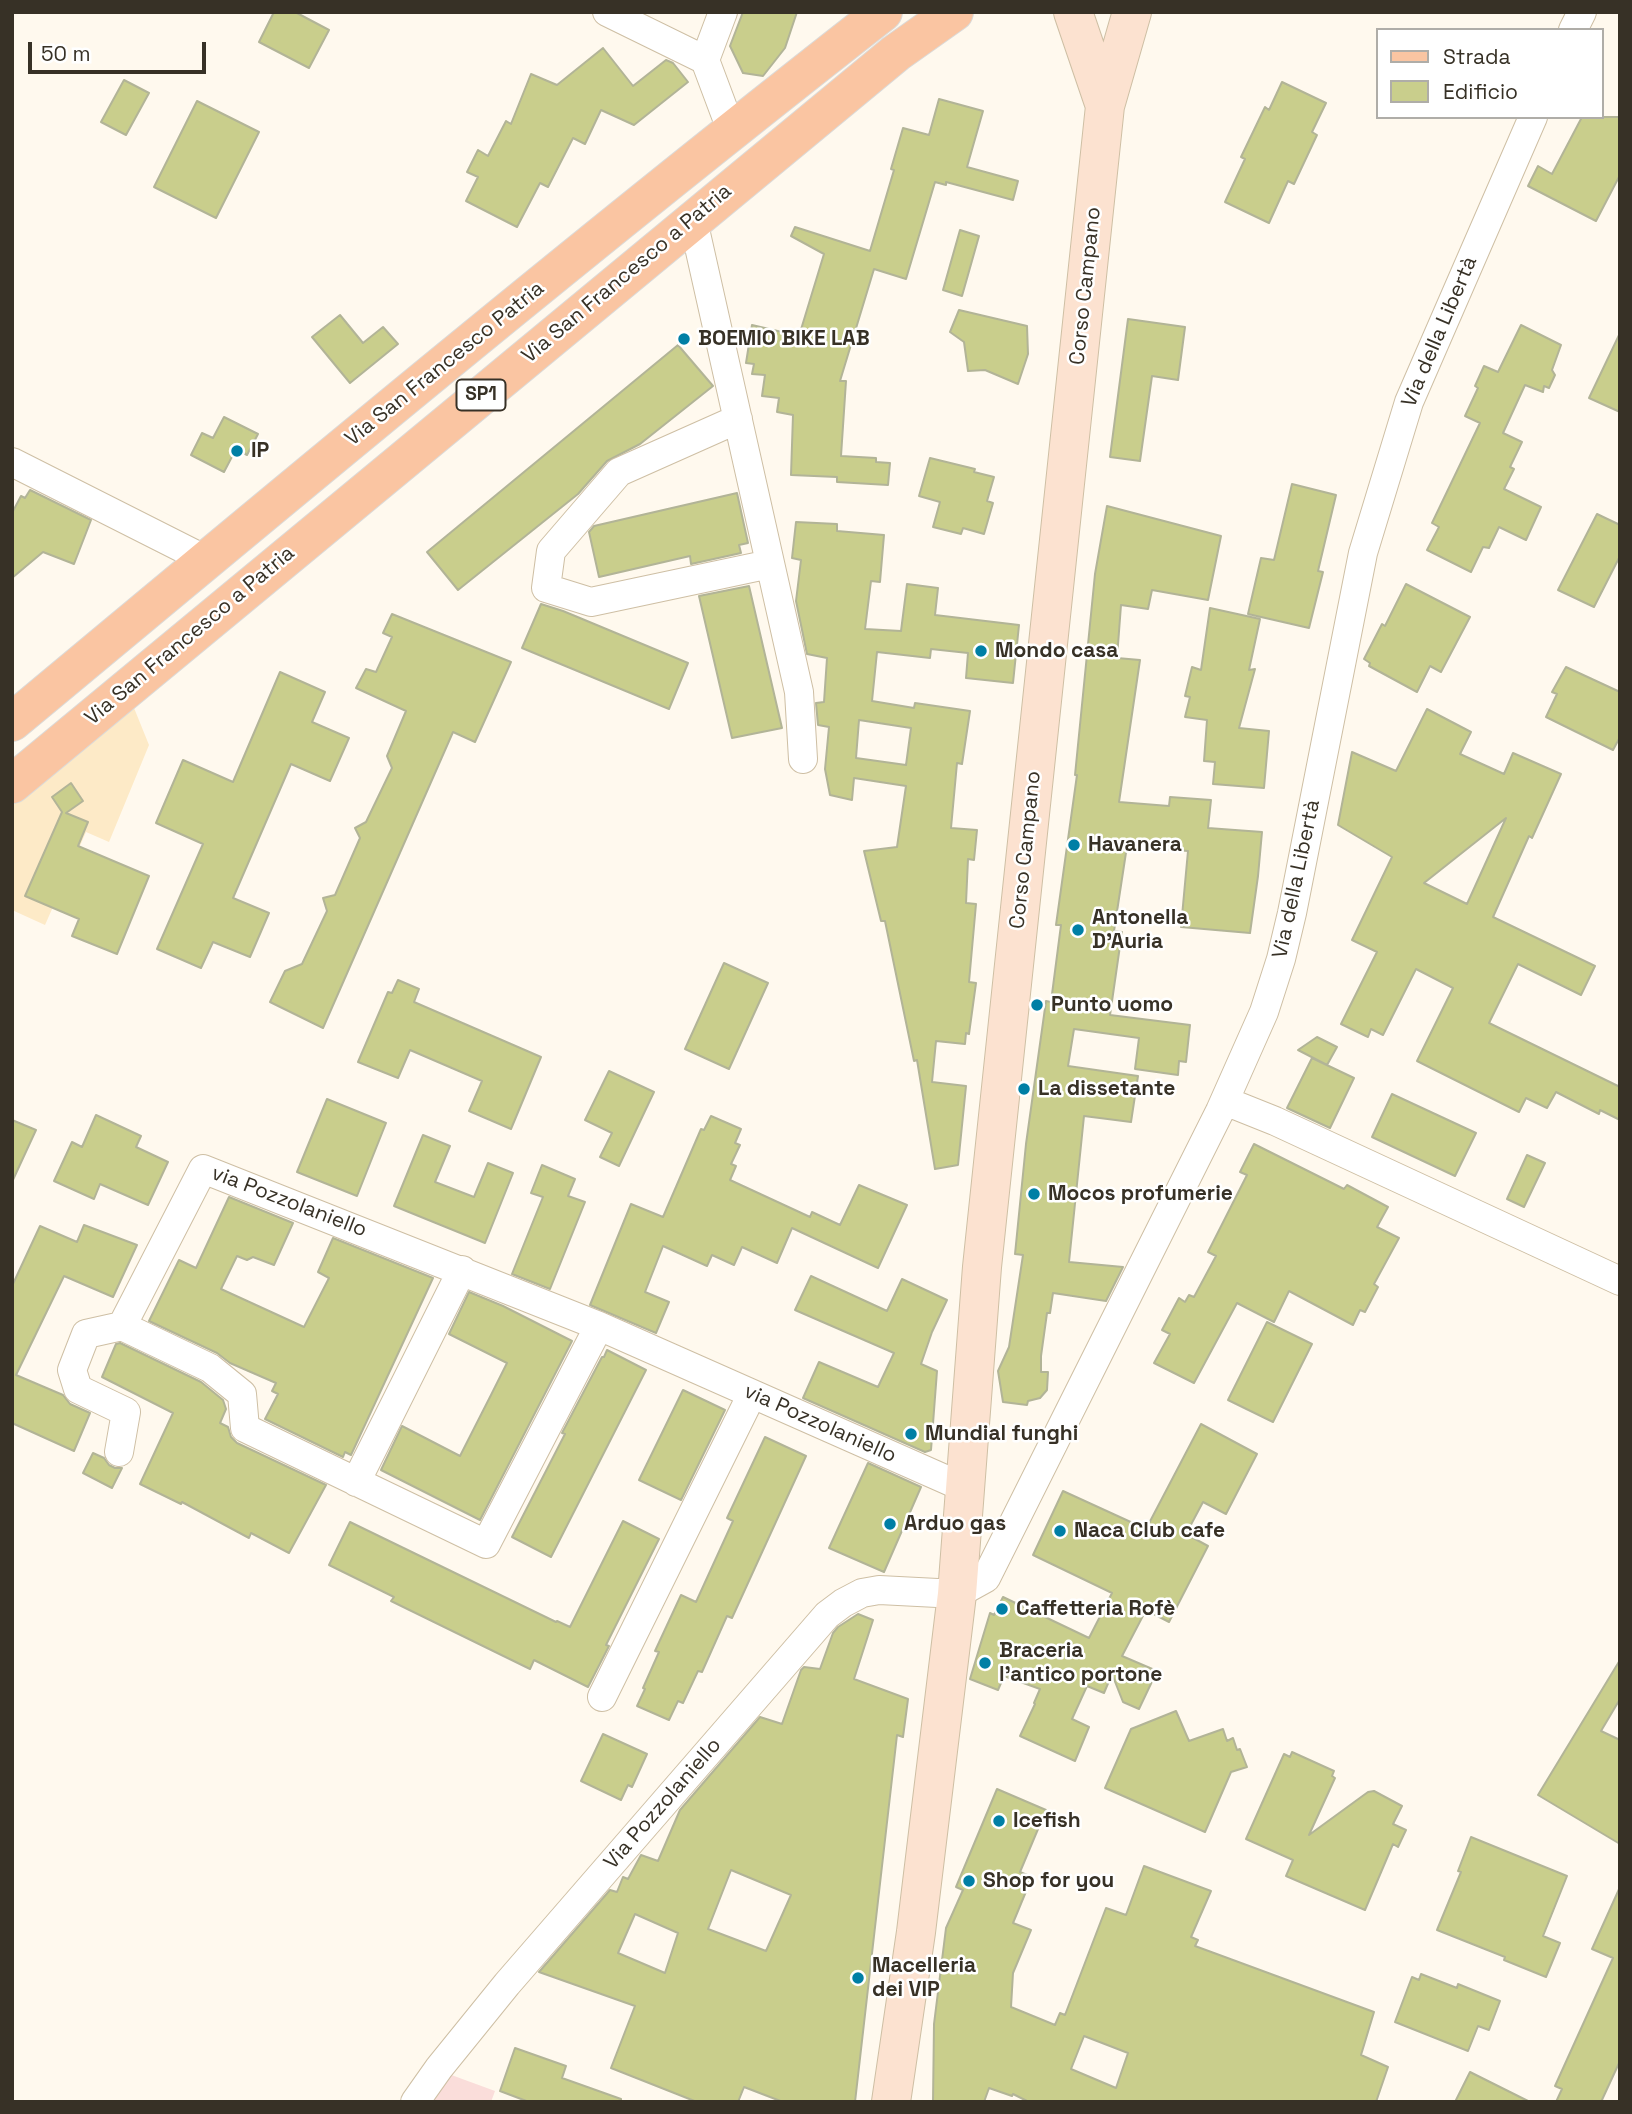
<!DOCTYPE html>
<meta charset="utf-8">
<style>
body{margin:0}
#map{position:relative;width:1632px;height:2114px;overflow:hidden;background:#fff9ee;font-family:"Space Grotesk",sans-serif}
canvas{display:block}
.frame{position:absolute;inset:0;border:14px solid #373126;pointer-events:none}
.legend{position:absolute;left:1376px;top:28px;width:228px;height:91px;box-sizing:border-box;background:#fff;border:2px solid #afada8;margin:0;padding:9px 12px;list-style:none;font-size:21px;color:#373126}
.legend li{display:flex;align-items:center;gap:14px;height:35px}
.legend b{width:35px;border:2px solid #afada8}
.scale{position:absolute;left:28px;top:42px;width:178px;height:32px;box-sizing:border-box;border:4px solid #373126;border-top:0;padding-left:9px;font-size:21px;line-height:24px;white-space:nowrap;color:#373126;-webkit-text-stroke:5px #fff;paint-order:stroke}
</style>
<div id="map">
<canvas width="1632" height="2114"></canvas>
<div class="frame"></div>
<ul class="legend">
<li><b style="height:9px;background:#fac5a2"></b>Strada</li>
<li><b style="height:19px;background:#c9ce8c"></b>Edificio</li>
</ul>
<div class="scale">50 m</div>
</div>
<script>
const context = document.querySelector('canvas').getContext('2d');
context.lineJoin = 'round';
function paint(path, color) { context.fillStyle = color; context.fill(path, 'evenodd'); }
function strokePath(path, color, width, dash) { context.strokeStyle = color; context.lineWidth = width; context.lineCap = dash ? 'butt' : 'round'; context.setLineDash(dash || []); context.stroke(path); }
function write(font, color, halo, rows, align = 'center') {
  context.font = font + ' "Space Grotesk",sans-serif'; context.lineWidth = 5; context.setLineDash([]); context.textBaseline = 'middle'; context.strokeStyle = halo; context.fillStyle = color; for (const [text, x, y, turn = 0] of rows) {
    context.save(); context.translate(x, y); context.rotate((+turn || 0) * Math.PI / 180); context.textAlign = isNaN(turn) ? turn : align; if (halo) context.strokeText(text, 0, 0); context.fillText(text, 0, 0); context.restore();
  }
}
paint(new Path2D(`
 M 132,703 L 149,745 L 109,842 L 86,832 L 45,925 L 12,910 L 12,806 Z`), '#fdeac7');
paint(new Path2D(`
 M 446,2073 L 495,2091 L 491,2102 L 427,2102 Z`), '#faddda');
const building = new Path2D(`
 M 274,12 L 295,12 L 329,30 L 309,68 L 259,42 Z
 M 743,12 L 797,12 L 785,48 L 763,76 L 743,73 L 730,46 Z
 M 603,48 L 633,86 L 666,60 L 673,63 L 688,82 L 634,125 L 601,110 L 585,144 L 573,138 L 548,187 L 540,183 L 517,227 L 466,201 L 478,177 L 467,172 L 478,150 L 488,156 L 506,121 L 511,124 L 531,74 L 557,85 Z
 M 124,80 L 149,93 L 126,135 L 101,122 Z
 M 1282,82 L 1326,103 L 1312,132 L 1317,135 L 1294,184 L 1288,181 L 1269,223 L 1225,202 L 1245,159 L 1241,157 L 1265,107 L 1269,110 Z
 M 939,99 L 983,111 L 967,167 L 1018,181 L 1013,200 L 946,182 L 946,185 L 935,182 L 906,279 L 874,269 L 840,381 L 846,381 L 841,456 L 876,458 L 876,462 L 890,463 L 888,485 L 837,482 L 837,477 L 791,475 L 793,415 L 777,412 L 779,398 L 762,396 L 765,375 L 752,374 L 754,364 L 746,363 L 752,325 L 799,336 L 824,254 L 791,236 L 795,227 L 870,251 L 894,170 L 891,169 L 903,128 L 929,135 Z
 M 197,101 L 259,132 L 216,218 L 154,187 Z
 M 1582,117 L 1620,117 L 1620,175 L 1596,221 L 1528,186 L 1538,166 L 1552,174 Z
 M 960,230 L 979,236 L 962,296 L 943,290 Z
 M 959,310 L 1027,326 L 1028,354 L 1018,384 L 985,370 L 968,371 L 964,342 L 950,332 Z
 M 340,315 L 363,343 L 383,327 L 398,344 L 350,383 L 312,337 Z
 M 1128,319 L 1185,327 L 1178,380 L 1152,376 L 1140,461 L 1110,457 Z
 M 1521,325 L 1561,345 L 1552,370 L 1555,375 L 1549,388 L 1544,386 L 1543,392 L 1525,385 L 1503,433 L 1522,442 L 1510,467 L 1514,469 L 1504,489 L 1541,507 L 1526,540 L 1499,527 L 1489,548 L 1483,547 L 1471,572 L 1427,550 L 1439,527 L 1432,523 L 1480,423 L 1465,416 L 1478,388 L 1475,386 L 1484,366 L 1498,372 Z
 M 1620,333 L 1620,412 L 1589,398 Z
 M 678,345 L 713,386 L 640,444 L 607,461 L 578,494 L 458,590 L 427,552 Z
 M 224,417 L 258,434 L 247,455 L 236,449 L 224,472 L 191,455 L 202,433 L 213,438 Z
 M 930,458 L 975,469 L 974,472 L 994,477 L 987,501 L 993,503 L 984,534 L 963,528 L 961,534 L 933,527 L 940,502 L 919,496 Z
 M 1292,484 L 1336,495 L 1318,571 L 1323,572 L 1309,628 L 1248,614 L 1261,558 L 1274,560 Z
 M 30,490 L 91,520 L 74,564 L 43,552 L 12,578 L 12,513 L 21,496 L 25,498 Z
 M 737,493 L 748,543 L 739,545 L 741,553 L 691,564 L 690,556 L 599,577 L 589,532 L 594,526 Z
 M 1107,506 L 1221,536 L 1208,600 L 1152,590 L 1148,609 L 1121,605 L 1117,658 L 1140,660 L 1119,802 L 1169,806 L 1170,797 L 1211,800 L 1208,828 L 1262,832 L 1258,876 L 1250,933 L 1181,927 L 1188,851 L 1127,846 L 1114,931 L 1122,932 L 1110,1015 L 1190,1025 L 1186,1062 L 1179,1061 L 1178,1075 L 1135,1069 L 1139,1038 L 1074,1029 L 1068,1066 L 1138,1076 L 1131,1122 L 1084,1116 L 1069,1262 L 1123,1267 L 1106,1301 L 1053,1293 L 1050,1313 L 1047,1313 L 1041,1356 L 1041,1372 L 1048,1372 L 1047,1390 L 1040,1398 L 1028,1401 L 1027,1405 L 1003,1402 L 998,1371 L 1009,1347 L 1023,1255 L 1015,1254 L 1026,1144 L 1046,1001 L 1051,1002 L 1061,925 L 1056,925 L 1077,775 L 1075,775 L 1095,574 Z
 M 1597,514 L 1620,525 L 1620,556 L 1594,607 L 1558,590 Z
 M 796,522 L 837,524 L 837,531 L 884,535 L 880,582 L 871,581 L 865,629 L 901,631 L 907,584 L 938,588 L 935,615 L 1019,625 L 1013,683 L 966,678 L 968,653 L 931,649 L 930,658 L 877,652 L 872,701 L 914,708 L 915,703 L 970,711 L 962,764 L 957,763 L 951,828 L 977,830 L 974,860 L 968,859 L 966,903 L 976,904 L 969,982 L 976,983 L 969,1034 L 966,1033 L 965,1044 L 936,1041 L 932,1082 L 966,1086 L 958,1165 L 935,1169 L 917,1060 L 914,1061 L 885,921 L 881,921 L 864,851 L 897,847 L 906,786 L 854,778 L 852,800 L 830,795 L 825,769 L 829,727 L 818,725 L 816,703 L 824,702 L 827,658 L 807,654 L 796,601 L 801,560 L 792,558 ZM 859,720 L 911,728 L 906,765 L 856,758 Z
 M 1406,584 L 1470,617 L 1441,672 L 1430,666 L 1417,692 L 1369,666 L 1370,663 L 1364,659 L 1382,624 L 1385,626 Z
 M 749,586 L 782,728 L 732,738 L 699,596 Z
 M 541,604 L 563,611 L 688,663 L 669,709 L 522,648 Z
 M 1210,608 L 1260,619 L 1249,670 L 1255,669 L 1239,728 L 1269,731 L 1264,788 L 1213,784 L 1215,762 L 1204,761 L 1207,720 L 1185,717 L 1190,697 L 1185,696 L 1192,667 L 1201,670 Z
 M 392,614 L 511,662 L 475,742 L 453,732 L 323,1028 L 270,1002 L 285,971 L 302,964 L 327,911 L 323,898 L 335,895 L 360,838 L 355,828 L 366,822 L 392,768 L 387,756 L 406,711 L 356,688 L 366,669 L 376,672 L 392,637 L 383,633 Z
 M 1566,667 L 1620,692 L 1620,737 L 1613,750 L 1546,717 L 1557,694 L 1552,692 Z
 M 280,672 L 325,692 L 312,722 L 349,738 L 330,781 L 291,764 L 233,898 L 269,913 L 250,957 L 213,942 L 201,968 L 157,949 L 203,844 L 156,823 L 183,760 L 233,782 Z
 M 1427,709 L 1471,732 L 1460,754 L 1504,774 L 1513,753 L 1561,774 L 1532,838 L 1529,836 L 1493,917 L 1595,966 L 1581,995 L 1518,964 L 1489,1023 L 1620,1087 L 1620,1120 L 1600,1110 L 1599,1114 L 1556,1092 L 1547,1108 L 1526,1098 L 1519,1112 L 1417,1061 L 1453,988 L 1416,969 L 1383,1035 L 1371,1029 L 1368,1037 L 1341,1024 L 1377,952 L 1352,940 L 1392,857 L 1338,825 L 1352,752 L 1396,771 ZM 1506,818 L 1467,904 L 1424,883 Z
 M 71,783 L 83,801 L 66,813 L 88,822 L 78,846 L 149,876 L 117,954 L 72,936 L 79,919 L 25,896 L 62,812 L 52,797 Z
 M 724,963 L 768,983 L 729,1069 L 685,1049 Z
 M 398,980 L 419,989 L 414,1002 L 541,1057 L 511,1129 L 469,1111 L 482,1081 L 410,1050 L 398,1078 L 358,1062 L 388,992 L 392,993 Z
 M 1317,1037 L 1337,1047 L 1327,1065 L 1298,1050 Z
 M 1312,1058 L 1354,1078 L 1330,1128 L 1287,1108 Z
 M 609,1071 L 654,1092 L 619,1166 L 600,1157 L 612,1133 L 585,1120 Z
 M 1392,1094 L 1476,1133 L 1455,1176 L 1372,1137 Z
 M 327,1099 L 386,1123 L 357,1196 L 297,1172 Z
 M 96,1115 L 141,1136 L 136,1147 L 168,1162 L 148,1205 L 100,1184 L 94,1199 L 54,1181 L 72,1142 L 82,1147 Z
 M 711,1116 L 741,1129 L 735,1143 L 740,1145 L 731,1164 L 736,1166 L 730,1180 L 810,1217 L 812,1212 L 840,1225 L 859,1185 L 907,1205 L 878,1268 L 792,1228 L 777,1263 L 742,1247 L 734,1265 L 712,1255 L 707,1266 L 663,1246 L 645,1292 L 669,1302 L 656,1333 L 590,1305 L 631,1204 L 663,1217 L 701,1129 L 704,1130 Z
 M 12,1120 L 36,1130 L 12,1182 Z
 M 423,1135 L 450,1146 L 435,1182 L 474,1197 L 488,1163 L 513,1173 L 485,1243 L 394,1206 Z
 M 1254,1144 L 1344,1189 L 1347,1185 L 1388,1207 L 1377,1227 L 1399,1238 L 1374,1284 L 1378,1287 L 1365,1312 L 1360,1310 L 1353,1325 L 1289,1291 L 1274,1322 L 1237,1303 L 1194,1383 L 1154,1363 L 1170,1334 L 1162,1330 L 1179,1298 L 1185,1302 L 1189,1295 L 1194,1297 L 1216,1256 L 1208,1252 L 1247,1175 L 1240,1172 Z
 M 1527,1155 L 1545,1163 L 1524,1207 L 1507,1199 Z
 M 542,1165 L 575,1179 L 568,1196 L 585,1202 L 550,1289 L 512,1274 L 543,1197 L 531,1193 Z
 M 229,1197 L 293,1223 L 274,1265 L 253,1257 L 247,1260 L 237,1256 L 221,1289 L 304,1327 L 329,1278 L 318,1272 L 333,1238 L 433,1278 L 351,1455 L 345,1452 L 343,1457 L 265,1419 L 278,1394 L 272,1391 L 276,1383 L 230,1363 L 217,1353 L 149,1321 L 179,1260 L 196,1268 Z
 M 84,1225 L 137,1245 L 113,1297 L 64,1276 L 16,1375 L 63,1395 L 70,1404 L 90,1413 L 74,1451 L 12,1423 L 12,1286 L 40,1226 L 77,1242 Z
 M 811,1276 L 887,1311 L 902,1279 L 947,1300 L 932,1332 L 921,1364 L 937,1371 L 931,1450 L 925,1452 L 803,1398 L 819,1362 L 878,1387 L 894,1353 L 795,1310 Z
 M 469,1292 L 503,1306 L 572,1341 L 480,1520 L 381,1470 L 402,1426 L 460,1456 L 491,1395 L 507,1363 L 449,1334 Z
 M 1267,1322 L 1312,1344 L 1273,1422 L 1228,1400 Z
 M 120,1343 L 201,1382 L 223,1400 L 226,1409 L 220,1423 L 228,1427 L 231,1437 L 237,1443 L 326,1485 L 289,1553 L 251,1533 L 249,1538 L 182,1502 L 181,1504 L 140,1484 L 173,1413 L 102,1377 L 116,1344 Z
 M 607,1350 L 646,1370 L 551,1557 L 512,1537 L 565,1434 L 562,1433 L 602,1357 L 604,1357 Z
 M 683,1390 L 725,1410 L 681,1500 L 639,1480 Z
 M 1201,1424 L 1257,1454 L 1226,1514 L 1203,1502 L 1186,1534 L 1208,1546 L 1169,1622 L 1146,1610 L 1122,1656 L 1157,1671 L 1139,1709 L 1123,1702 L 1112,1674 L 1104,1693 L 1087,1686 L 1072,1719 L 1089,1727 L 1075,1761 L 1020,1736 L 1035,1704 L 1034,1703 L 1040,1689 L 1004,1676 L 998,1690 L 970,1679 L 990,1613 L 994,1615 L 1003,1597 L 1089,1638 L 1112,1593 L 1033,1555 L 1063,1491 L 1146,1529 Z
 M 765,1437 L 806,1456 L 732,1618 L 727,1616 L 702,1672 L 698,1671 L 683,1703 L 678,1701 L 669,1720 L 637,1706 L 645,1689 L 643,1688 L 659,1652 L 655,1651 L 681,1595 L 696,1602 L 733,1521 L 727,1518 Z
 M 93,1453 L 104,1458 L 109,1465 L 115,1468 L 122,1468 L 112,1488 L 83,1473 Z
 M 868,1463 L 921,1487 L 884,1572 L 829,1548 Z
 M 623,1521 L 659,1539 L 606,1645 L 609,1646 L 588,1687 L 534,1660 L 530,1669 L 391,1601 L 394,1597 L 329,1565 L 350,1522 L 556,1622 L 557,1621 L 570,1627 Z
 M 858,1614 L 873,1620 L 854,1679 L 908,1699 L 903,1737 L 897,1735 L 855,2102 L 783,2102 L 744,2087 L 738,2102 L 697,2102 L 611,2068 L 635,2006 L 539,1972 L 610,1890 L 617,1892 L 623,1877 L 628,1879 L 641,1855 L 658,1861 L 680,1810 L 760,1717 L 782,1724 L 801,1670 L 804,1667 L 820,1669 L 833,1633 L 838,1627 ZM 731,1870 L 791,1895 L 766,1951 L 708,1929 ZM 635,1914 L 678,1933 L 665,1973 L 618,1953 Z
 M 1620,1660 L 1620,1699 L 1601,1731 L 1620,1740 L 1620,1844 L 1538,1795 Z
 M 1176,1711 L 1189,1741 L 1223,1729 L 1227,1741 L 1233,1738 L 1237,1750 L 1240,1749 L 1247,1767 L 1231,1772 L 1205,1832 L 1105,1788 L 1131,1729 Z
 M 603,1734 L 647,1754 L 632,1787 L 628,1785 L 621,1800 L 581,1781 Z
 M 1292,1752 L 1334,1771 L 1332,1776 L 1335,1778 L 1309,1835 L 1368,1792 L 1374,1791 L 1402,1806 L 1393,1824 L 1406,1830 L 1398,1847 L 1393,1844 L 1365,1910 L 1286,1876 L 1293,1860 L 1246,1839 L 1284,1754 L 1290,1757 Z
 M 997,1789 L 1046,1810 L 1020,1872 L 1032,1877 L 1013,1923 L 1031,1930 L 1013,1973 L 1011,2007 L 1055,2025 L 1060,2013 L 1065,2015 L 1106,1908 L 1126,1915 L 1144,1866 L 1211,1891 L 1191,1937 L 1198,1940 L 1195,1946 L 1374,2012 L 1361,2055 L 1388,2067 L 1376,2102 L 1029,2102 L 1013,2094 L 1012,2096 L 989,2088 L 984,2102 L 933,2102 L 934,2024 L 946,1928 L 963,1890 L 956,1887 ZM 1084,2036 L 1128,2053 L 1116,2088 L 1071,2069 Z
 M 1471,1837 L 1567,1876 L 1543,1936 L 1560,1943 L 1546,1977 L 1504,1960 L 1505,1957 L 1437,1930 L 1461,1872 L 1458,1871 Z
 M 1620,1887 L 1620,2061 L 1601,2102 L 1556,2102 L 1562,2089 L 1555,2086 L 1613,1958 L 1592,1949 Z
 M 1421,1974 L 1457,1988 L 1458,1984 L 1500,2001 L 1489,2030 L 1478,2026 L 1468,2051 L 1395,2022 L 1412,1977 L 1419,1980 Z
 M 515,2048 L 566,2066 L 562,2078 L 621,2099 L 621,2102 L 529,2102 L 500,2091 Z
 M 1470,2072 L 1530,2102 L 1455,2102 Z`);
paint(building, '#c9ce8c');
strokePath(building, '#b2b497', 2);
const street = new Path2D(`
 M 607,12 L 705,60
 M 723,12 L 705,60 L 732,132
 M 1573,30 L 1582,12
 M 693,220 L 799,692 L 803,759
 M 738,419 L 619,472 L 551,551 L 546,588 L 591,602 L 770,564
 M 12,462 L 206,560
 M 1225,1101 L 1275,1121 L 1620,1281
 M 122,1326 L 203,1169 L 599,1326 L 965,1488
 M 119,1452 L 126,1412 L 78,1389 L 72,1370 L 86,1334 L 122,1326 L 210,1368 L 242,1394 L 245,1428 L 486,1544 L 599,1326
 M 356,1482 L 462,1270
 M 602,1697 L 752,1394
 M 415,2102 L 439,2068 L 507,1984 L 827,1615 L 843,1603 L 862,1593 L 879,1590 L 957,1594 L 986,1578 L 1220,1111 L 1264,1012 L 1281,959 L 1292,913 L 1363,553 L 1409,402 L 1533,117`);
const secondary = new Path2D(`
 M 1073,12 L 1105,106
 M 891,2102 L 916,1932 L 957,1594 L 982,1267 L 1105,106 L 1132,12`);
const primary = new Path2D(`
 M 12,722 C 300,482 588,242 883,12
 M 12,784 L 896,53 L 954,12`);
strokePath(street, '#cebfa4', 30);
strokePath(secondary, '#cebfa4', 40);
strokePath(primary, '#dbdad8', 40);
strokePath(street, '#fff', 28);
strokePath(secondary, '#fce2d0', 38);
strokePath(primary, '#fac5a2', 38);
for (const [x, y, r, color] of [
 [684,339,7,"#007fa5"],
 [237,451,7,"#007fa5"],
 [981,651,7,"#007fa5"],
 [1074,845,7,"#007fa5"],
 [1078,930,7,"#007fa5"],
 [1037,1005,7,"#007fa5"],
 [1024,1089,7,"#007fa5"],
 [1034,1194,7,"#007fa5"],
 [911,1434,7,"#007fa5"],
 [890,1524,7,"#007fa5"],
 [1060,1531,7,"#007fa5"],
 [1002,1609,7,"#007fa5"],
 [985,1663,7,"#007fa5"],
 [999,1821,7,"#007fa5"],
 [969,1881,7,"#007fa5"],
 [858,1978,7,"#007fa5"]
]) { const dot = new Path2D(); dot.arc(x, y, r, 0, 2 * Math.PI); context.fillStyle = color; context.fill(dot); strokePath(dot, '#fff', 2.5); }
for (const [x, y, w] of [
 [481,395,49]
]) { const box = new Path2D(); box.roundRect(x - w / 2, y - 15.5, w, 31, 5); context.fillStyle = '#fff'; context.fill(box); strokePath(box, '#373126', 2); }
write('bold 19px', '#373126', null, [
 ["SP1",481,395]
]);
write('21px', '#373126', '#fff', [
 ["Via San Francesco a Patria",627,274,-40],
 ["Corso Campano",1086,286,-84],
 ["Via della Libertà",1440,332,-67],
 ["Via San Francesco Patria",445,364,-39],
 ["Via San Francesco a Patria",190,636,-40],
 ["Corso Campano",1026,850,-84],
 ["Via della Libertà",1297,879,-78],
 ["via Pozzolaniello",289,1202,21],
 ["via Pozzolaniello",820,1424,24],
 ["Via Pozzolaniello",663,1804,-49]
]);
write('bold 21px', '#373126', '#fff', [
 ["BOEMIO BIKE LAB",698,339],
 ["IP",251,451],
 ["Mondo casa",995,651],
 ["Havanera",1088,845],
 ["Antonella",1092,918],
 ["D'Auria",1092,942],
 ["Punto uomo",1051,1005],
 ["La dissetante",1038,1089],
 ["Mocos profumerie",1048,1194],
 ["Mundial funghi",925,1434],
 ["Arduo gas",904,1524],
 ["Naca Club cafe",1074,1531],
 ["Caffetteria Rofè",1016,1609],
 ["Braceria",999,1651],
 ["l'antico portone",999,1675],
 ["Icefish",1013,1821],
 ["Shop for you",983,1881],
 ["Macelleria",872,1966],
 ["dei VIP",872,1990]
], 'left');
</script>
